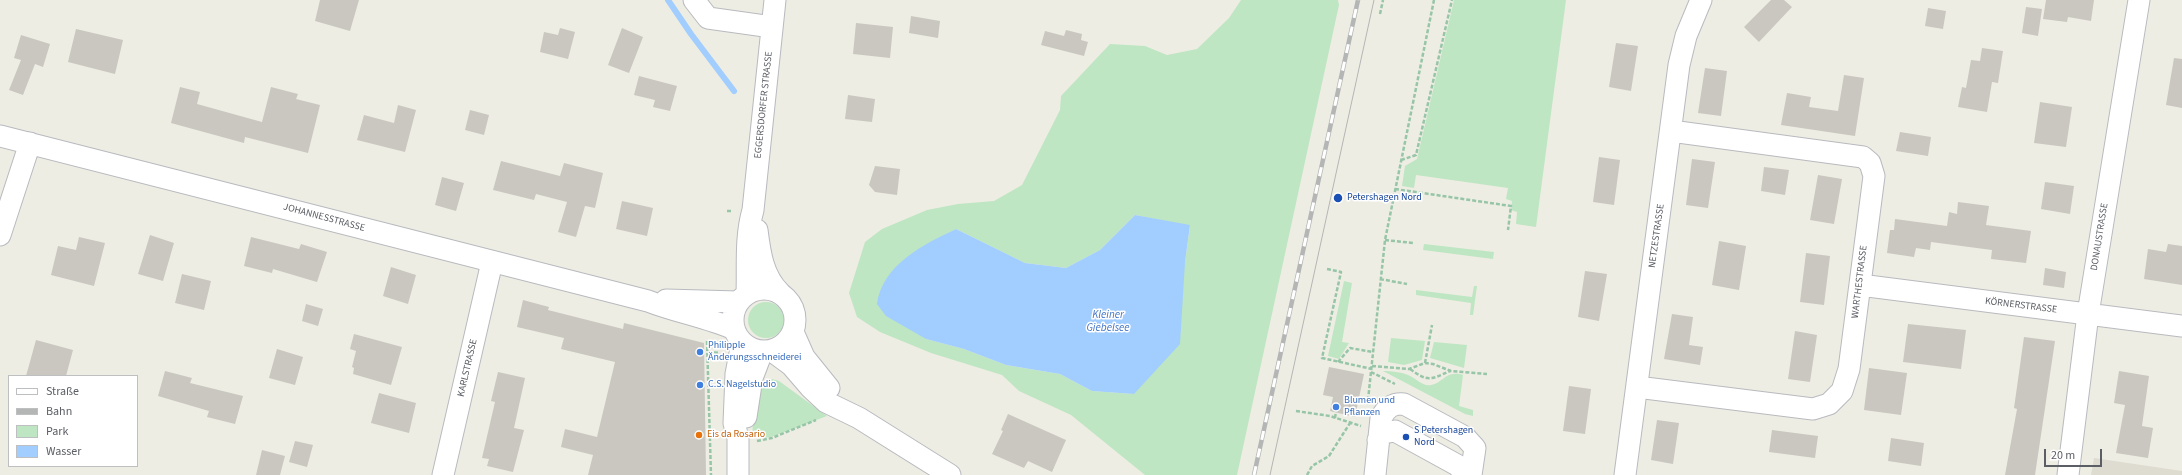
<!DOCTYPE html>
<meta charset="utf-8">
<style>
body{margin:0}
#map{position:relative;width:2182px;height:475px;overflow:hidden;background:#eeede3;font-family:"Source Sans 3",sans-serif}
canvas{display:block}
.legend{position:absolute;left:8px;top:375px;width:130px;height:92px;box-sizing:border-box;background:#fff;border:1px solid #bdbfc1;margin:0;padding:5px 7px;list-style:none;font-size:12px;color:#5b5e64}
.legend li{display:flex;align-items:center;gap:8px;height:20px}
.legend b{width:20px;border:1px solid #bdbfc1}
.scale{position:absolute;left:2044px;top:449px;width:58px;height:18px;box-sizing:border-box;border:2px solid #5b5e64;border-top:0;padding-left:5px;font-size:12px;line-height:14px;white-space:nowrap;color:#5b5e64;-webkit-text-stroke:3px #fff;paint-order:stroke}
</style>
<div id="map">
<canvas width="2182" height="475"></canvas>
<ul class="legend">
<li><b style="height:5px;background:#fff"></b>Straße</li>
<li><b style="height:5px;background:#b4b5b5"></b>Bahn</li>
<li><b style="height:11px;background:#bee6c2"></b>Park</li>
<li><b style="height:11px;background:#a2cdff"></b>Wasser</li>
</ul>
<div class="scale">20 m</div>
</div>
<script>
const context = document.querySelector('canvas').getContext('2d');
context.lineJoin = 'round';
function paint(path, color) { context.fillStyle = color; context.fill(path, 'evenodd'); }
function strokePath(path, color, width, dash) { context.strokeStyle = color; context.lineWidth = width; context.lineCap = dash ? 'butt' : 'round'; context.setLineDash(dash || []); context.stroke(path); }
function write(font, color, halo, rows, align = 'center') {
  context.font = font + ' "Source Sans 3",sans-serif'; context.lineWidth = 3; context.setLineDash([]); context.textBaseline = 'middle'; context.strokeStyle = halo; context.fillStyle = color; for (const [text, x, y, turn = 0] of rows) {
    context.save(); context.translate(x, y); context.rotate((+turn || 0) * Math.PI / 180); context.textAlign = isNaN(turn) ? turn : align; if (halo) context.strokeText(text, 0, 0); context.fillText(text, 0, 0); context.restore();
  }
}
paint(new Path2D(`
 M 2094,458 L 2182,471 L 2182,475 L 2091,475 Z`), '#dedcd1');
paint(new Path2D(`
 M 1241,0 L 1338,0 L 1339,5 L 1237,475 L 1145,475 L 1071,415 L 1019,391 L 1002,375 L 931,353 L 880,332 L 857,317 L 849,293 L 865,242 L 882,229 L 927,210 L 958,204 L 994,201 L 1022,185 L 1060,110 L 1061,96 L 1110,44 L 1145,46 L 1167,55 L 1197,49 L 1229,18 ZM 1135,215 L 1190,226 L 1185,262 L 1134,394 L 1092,391 L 1060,374 L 1006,365 L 964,349 L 926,339 L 883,285 C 906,254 923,247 956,229 L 1025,263 L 1066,268 L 1100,250 Z
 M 1454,0 L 1566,0 L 1536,227 L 1516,224 L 1517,212 L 1511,210 L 1512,201 L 1506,199 L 1508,188 L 1416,175 L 1414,188 L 1402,186 L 1405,166 L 1417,159 Z
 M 1424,244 L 1494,252 L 1493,259 L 1423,250 Z
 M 1344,281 L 1352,283 L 1342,342 L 1349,343 L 1339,359 L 1328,356 Z
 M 1474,286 L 1477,286 L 1473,315 L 1470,315 L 1471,303 L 1416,295 L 1416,290 L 1472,297 Z
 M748 320a18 18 0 1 1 36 0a18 18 0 1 1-36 0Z
 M 1391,338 L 1425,341 L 1422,360 L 1404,365 L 1388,362 Z
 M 1434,342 L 1467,345 L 1464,368 L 1430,358 Z
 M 1383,371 C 1391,371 1401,372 1408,375 C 1416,378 1423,387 1431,385 C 1444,383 1445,370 1463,375 L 1459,406 L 1473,410 L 1473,416 L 1465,414 Z
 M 772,379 L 779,381 L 827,416 L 771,437 L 762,438 L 752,436 L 754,411 L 760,384 L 764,386 Z`), '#bee6c2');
paint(new Path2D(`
 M 1135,215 L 1190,225 L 1185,262 L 1180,344 L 1134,394 L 1092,391 L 1060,374 L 1006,365 L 964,349 L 926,339 L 886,316 L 877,304 C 882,265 924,244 956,229 L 1025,263 L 1066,268 L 1100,250 Z`), '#a2cdff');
strokePath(new Path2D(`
 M 668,0 L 691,34 L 734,91`), '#a2cdff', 6);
paint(new Path2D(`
 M 320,0 L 359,0 L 350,31 L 315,21 Z
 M 1771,0 L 1784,0 L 1792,7 L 1759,42 L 1744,27 Z
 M 2046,0 L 2094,0 L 2091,21 L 2068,17 L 2067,22 L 2043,19 Z
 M 2026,7 L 2042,9 L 2038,36 L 2022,33 Z
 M 1928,8 L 1946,11 L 1943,29 L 1925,26 Z
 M 911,16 L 940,21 L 938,38 L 909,33 Z
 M 856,23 L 893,27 L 890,58 L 853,54 Z
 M 560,28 L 575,32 L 568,59 L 540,52 L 544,32 L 558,35 Z
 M 622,28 L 643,37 L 629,73 L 608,65 Z
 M 76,29 L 123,40 L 115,74 L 68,62 Z
 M 1066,30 L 1082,34 L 1081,40 L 1088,42 L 1084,56 L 1041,45 L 1045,31 L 1064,36 Z
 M 21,35 L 50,44 L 43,67 L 35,64 L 23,95 L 9,90 L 21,60 L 14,58 Z
 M 1616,43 L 1638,46 L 1631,91 L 1609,87 Z
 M 1982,48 L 2003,51 L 1998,83 L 1992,82 L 1987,112 L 1958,107 L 1962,87 L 1966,88 L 1971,60 L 1980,61 Z
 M 2174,58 L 2182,59 L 2182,108 L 2166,105 Z
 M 1705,68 L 1727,71 L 1721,116 L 1698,113 Z
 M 1844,75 L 1864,78 L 1855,136 L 1781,125 L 1787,93 L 1811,97 L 1809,107 L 1838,111 Z
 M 639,76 L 677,86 L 670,111 L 653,107 L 655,100 L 634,95 Z
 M 180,87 L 200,92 L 197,104 L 262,122 L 271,87 L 298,94 L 296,99 L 320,105 L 308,153 L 245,137 L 244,143 L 171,123 Z
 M 848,95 L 875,99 L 872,122 L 845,119 Z
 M 2040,102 L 2072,107 L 2066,147 L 2034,143 Z
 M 398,105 L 416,110 L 405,152 L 357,140 L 364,115 L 394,123 Z
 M 470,110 L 489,115 L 484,135 L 465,130 Z
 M 1900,132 L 1931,137 L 1928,156 L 1896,151 Z
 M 1599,157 L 1620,160 L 1614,205 L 1593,202 Z
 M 1692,159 L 1715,162 L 1708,208 L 1686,205 Z
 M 501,161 L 560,176 L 564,163 L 603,173 L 595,208 L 585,206 L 576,237 L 558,232 L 567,202 L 536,194 L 534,200 L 493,190 Z
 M 875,166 L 900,169 L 897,195 L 875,192 L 869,185 Z
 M 1764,167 L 1789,170 L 1785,195 L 1761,191 Z
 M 1818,175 L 1842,179 L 1834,224 L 1810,220 Z
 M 442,177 L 464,183 L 456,211 L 435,205 Z
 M 2045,182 L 2074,186 L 2070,214 L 2041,209 Z
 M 622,201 L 653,208 L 647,236 L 616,229 Z
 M 1958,202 L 1989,206 L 1986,225 L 2031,231 L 2026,263 L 1991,259 L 1992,250 L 1931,242 L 1930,250 L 1916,248 L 1914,257 L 1887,253 L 1890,230 L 1894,230 L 1895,219 L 1947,226 L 1949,212 L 1957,214 Z
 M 150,235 L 174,243 L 163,281 L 138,274 Z
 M 79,237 L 105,243 L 94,286 L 51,275 L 58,246 L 76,250 Z
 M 251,237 L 299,249 L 301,244 L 327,252 L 317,282 L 273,269 L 272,273 L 244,266 Z
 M 1719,241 L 1746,246 L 1739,290 L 1712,285 Z
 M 2168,244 L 2182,246 L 2182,285 L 2144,279 L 2148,249 L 2166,252 Z
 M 1806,253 L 1830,256 L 1824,305 L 1800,302 Z
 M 391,267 L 416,275 L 408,304 L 383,296 Z
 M 2045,268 L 2066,272 L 2064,288 L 2043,285 Z
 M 1585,271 L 1607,274 L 1599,321 L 1578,317 Z
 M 182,274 L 211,281 L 204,310 L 175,303 Z
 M 523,300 L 549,307 L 548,310 L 623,329 L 624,323 L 704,343 L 706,475 L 588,475 L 593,455 L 561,447 L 565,429 L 597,437 L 615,362 L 561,349 L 564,338 L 517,327 Z
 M 306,304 L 323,309 L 318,326 L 302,321 Z
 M 1672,314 L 1693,317 L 1689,345 L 1703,347 L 1700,365 L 1664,359 Z
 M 1908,324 L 1966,330 L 1961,369 L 1903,362 Z
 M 1795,331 L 1817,335 L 1810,382 L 1788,379 Z
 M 354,334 L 402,347 L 391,385 L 353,374 L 354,368 L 352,367 L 356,351 L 350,349 Z
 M 2024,337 L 2055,341 L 2035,475 L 2005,475 L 2017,409 L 2014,408 Z
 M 36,340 L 73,350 L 66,376 L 26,376 Z
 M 277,349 L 303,357 L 295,385 L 269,378 Z
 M 1329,367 L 1364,374 L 1355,417 L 1330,411 L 1333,397 L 1323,395 Z
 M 1869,368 L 1907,373 L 1901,415 L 1864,410 Z
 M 165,371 L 192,378 L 190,383 L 243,396 L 235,424 L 207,417 L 209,411 L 158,396 Z
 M 2119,371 L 2149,376 L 2142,426 L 2153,428 L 2148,458 L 2116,453 L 2125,405 L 2114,403 Z
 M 498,372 L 525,378 L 514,428 L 524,430 L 513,472 L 487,466 L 489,459 L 482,458 L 495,402 L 491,401 Z
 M 1569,386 L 1591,389 L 1585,434 L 1563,431 Z
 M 379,393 L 416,403 L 409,433 L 371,423 Z
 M 1008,414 L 1066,440 L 1052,472 L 1028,461 L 1024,468 L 992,454 L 1003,431 L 1001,430 Z
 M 1657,420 L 1679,423 L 1673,464 L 1651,460 Z
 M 1772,430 L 1818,436 L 1815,458 L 1769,452 Z
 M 1891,438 L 1924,443 L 1921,466 L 1888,461 Z
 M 295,441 L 313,445 L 307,467 L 289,462 Z
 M 262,450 L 285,456 L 280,475 L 256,475 Z`), '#c9c7c0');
const minor = new Path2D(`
 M 694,0 L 708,18 L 772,27
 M 0,136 L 648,301 C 676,312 706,317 734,329
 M 757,230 C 760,254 763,276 780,293
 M 0,235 L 30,143
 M 1860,285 L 2182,326
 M733 320a31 31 0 1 1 62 0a31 31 0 1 1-62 0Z
 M 747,294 C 748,265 745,238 753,210 L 775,0
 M 666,300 L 738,302
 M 793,332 L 804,357 L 829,388
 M 772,351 L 791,365 L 810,387 L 826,402 L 859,418 L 950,475
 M 1637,387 L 1813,409 L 1829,404 L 1842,391 L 1849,369 L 1874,176 L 1870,163 L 1863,157 L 1671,131
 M 746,417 L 752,378 L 762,352
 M 1378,440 L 1383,433 L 1395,431 L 1457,465 L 1467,475
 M 443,475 L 492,262
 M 738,475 L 738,438 L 734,423 L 735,399 L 736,374 L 742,343
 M 1375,475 L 1381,418 C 1386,408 1393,403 1404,404 L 1465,437 L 1475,448 L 1471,475
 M 1625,475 L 1679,65 L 1686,36 L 1701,0
 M 2068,475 L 2088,314 L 2139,0`);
strokePath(minor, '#b8babf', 23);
strokePath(new Path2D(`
 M 1380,14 L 1383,0
 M 1401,160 L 1416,155 L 1452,0
 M 1395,189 L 1511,206 L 1508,230
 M 727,211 L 732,211
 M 1385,240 L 1413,243
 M 1327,269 L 1341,272 L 1322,358 L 1372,369
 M 1380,279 L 1407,284
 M 707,341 L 711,475
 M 708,352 L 720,353
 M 1338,362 L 1350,348 L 1373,352
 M 1425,363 L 1432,325
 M 1372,366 L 1409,369 L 1425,363 L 1433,364 L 1451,371 L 1487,374
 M 1410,369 C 1428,382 1430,380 1450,371
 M 1371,372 L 1395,384
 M 1359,399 L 1367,401
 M 1368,400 L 1385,240 L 1434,0
 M 1296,411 L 1330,416 L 1361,426
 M 1335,418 L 1336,412
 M 757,441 L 772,438 L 816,420
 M 1307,475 L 1312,466 L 1329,456 L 1350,423`), '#96c5a8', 2.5, [4, 2]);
strokePath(minor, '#fff', 21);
strokePath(new Path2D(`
 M 1270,475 L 1374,0`), '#b4b5b5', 1);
const rail = new Path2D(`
 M 1254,475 L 1358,0`);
strokePath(rail, '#b4b5b5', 4.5);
strokePath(rail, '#fff', 3, [9]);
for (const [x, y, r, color] of [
 [1338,198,5,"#1a4fb4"],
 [700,352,4,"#3f7fe0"],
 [700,385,4,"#3f7fe0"],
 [1336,407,4,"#3f7fe0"],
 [699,435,4,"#e8710a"],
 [1406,437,4,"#1a4fb4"]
]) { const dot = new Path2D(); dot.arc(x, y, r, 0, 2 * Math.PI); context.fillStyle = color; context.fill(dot); strokePath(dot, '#fff', 1.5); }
write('10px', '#5b5e64', '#fff', [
 ["EGGERSDORFER STRASSE",764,105,-84],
 ["JOHANNESSTRASSE",324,218,15],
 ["NETZESTRASSE",1657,236,-82],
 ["DONAUSTRASSE",2100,237,-81],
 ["WARTHESTRASSE",1860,282,-83],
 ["KÖRNERSTRASSE",2021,306,7],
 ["KARLSTRASSE",468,368,-77]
]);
write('10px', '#164399', '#fff', [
 ["Petershagen Nord",1347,198],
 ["S Petershagen",1414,431],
 ["Nord",1414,443]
], 'left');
write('10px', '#366cbe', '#fff', [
 ["Philipple",708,346],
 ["Änderungsschneiderei",708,358],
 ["C.S. Nagelstudio",708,385],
 ["Blumen und",1344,401],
 ["Pflanzen",1344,413]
], 'left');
write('10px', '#c56008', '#fff', [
 ["Eis da Rosario",707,435]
], 'left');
write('italic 11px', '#4174c6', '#fff', [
 ["Kleiner",1108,316],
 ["Giebelsee",1108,329]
]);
</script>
